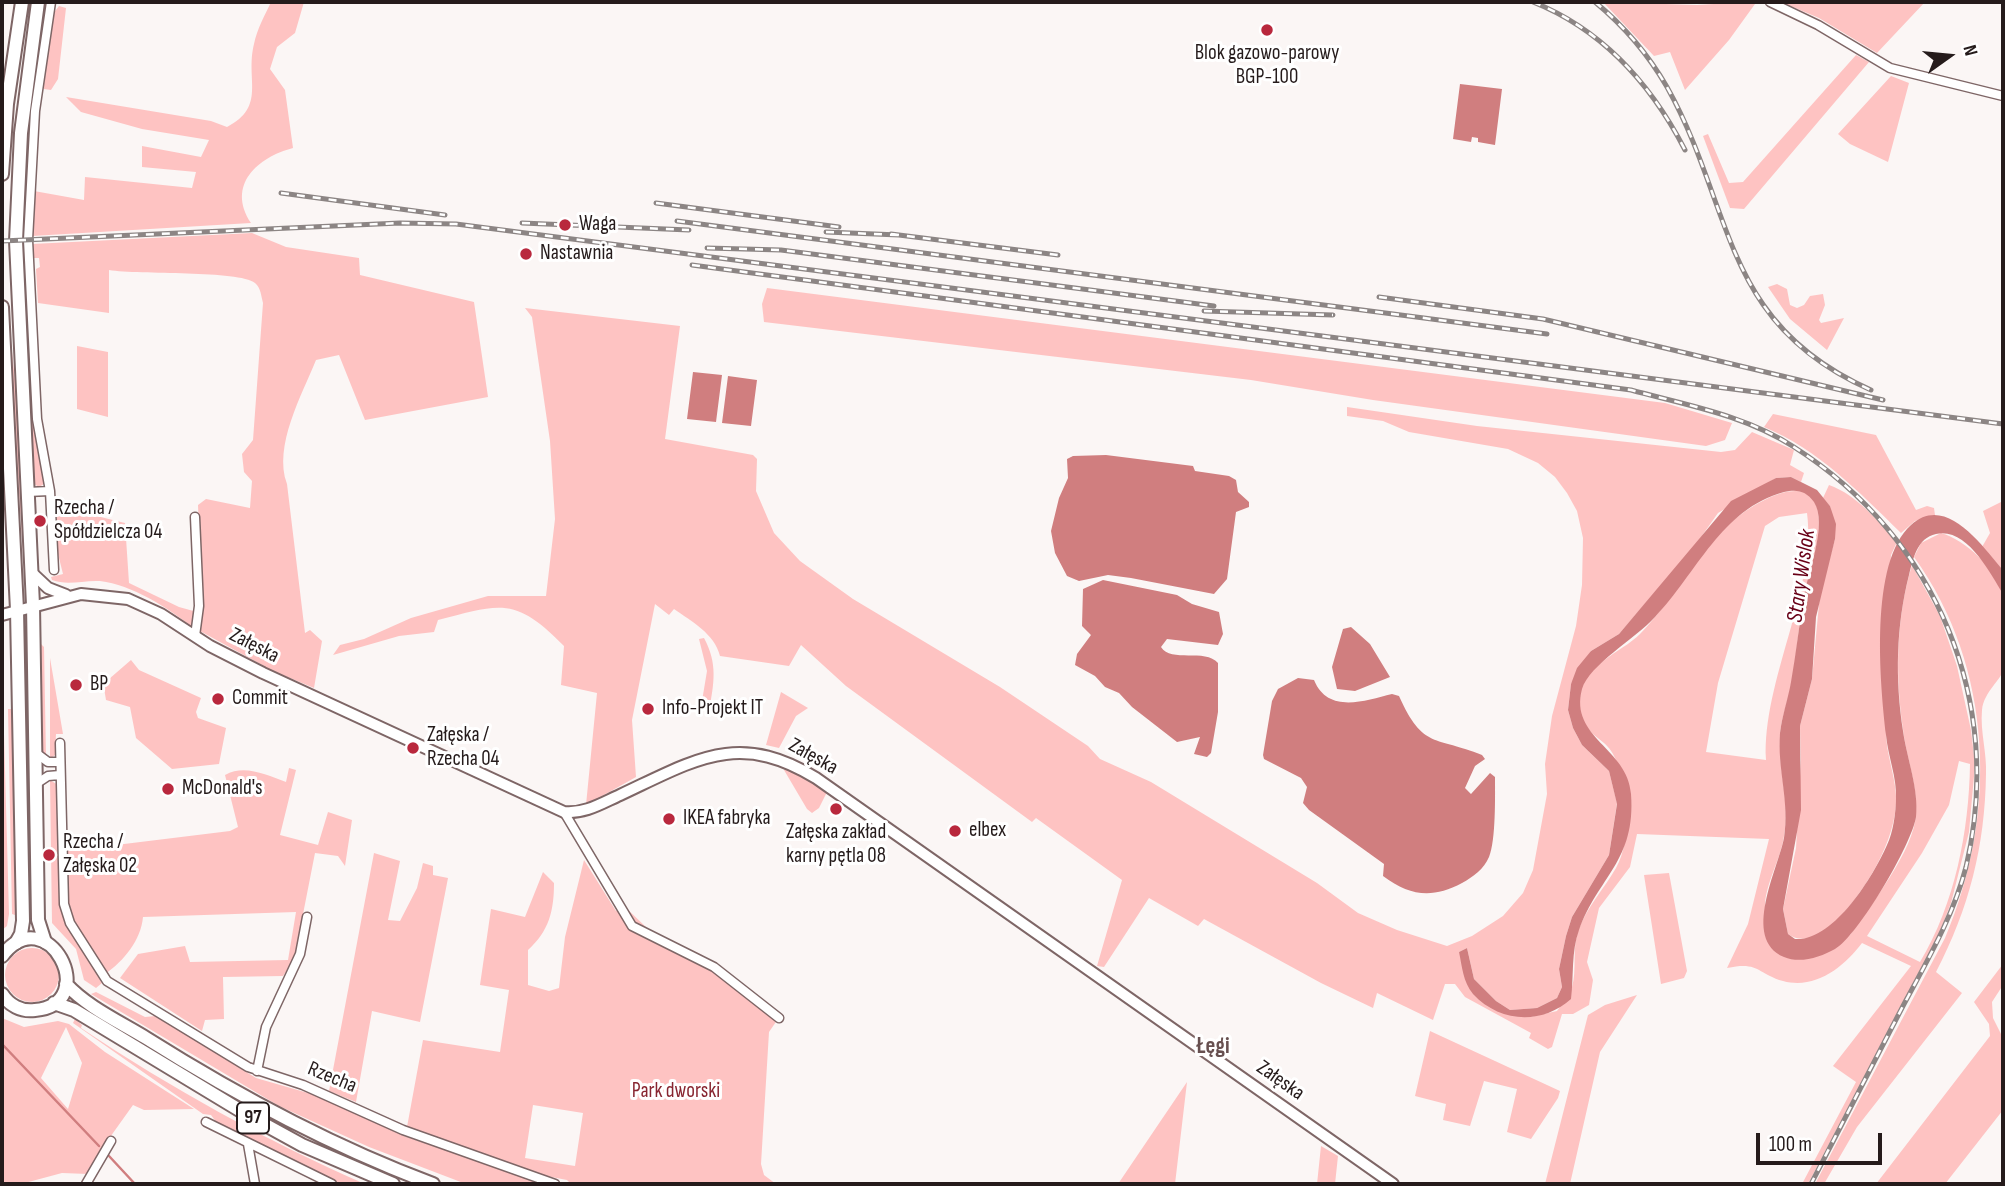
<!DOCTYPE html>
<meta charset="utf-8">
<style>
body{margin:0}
#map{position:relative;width:2005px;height:1186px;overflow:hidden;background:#fbf6f5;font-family:"Sofia Sans Condensed",sans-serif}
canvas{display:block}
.frame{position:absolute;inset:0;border:4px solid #251b1b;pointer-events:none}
.north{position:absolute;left:1914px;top:21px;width:70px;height:70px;-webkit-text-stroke:5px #fff;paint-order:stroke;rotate:75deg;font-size:19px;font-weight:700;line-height:28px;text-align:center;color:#251b1b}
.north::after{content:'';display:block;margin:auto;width:24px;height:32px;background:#251b1b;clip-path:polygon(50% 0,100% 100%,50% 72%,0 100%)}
.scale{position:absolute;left:1756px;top:1133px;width:126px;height:32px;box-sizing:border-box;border:4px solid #251b1b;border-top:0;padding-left:9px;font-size:21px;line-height:24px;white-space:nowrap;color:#251b1b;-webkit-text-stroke:5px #fff;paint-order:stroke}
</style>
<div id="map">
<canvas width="2005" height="1186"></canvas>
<div class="frame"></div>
<div class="north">N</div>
<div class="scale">100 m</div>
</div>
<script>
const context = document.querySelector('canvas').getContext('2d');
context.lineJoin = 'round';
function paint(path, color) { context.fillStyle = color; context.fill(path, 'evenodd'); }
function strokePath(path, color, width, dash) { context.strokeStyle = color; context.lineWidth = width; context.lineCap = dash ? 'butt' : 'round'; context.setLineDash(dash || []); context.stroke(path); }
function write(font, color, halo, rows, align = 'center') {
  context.font = font + ' "Sofia Sans Condensed",sans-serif'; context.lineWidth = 6; context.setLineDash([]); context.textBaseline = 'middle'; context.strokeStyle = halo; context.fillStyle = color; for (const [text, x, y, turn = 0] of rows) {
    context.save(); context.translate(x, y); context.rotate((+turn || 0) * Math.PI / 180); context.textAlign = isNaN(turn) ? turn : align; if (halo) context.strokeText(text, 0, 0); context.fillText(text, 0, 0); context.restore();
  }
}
paint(new Path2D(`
 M 271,2 L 304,2 L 295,33 L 277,47 L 270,69 L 285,90 L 293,148 C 258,157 226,185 251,223 L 32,236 L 34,191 L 84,200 L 85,177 L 192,188 L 196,172 L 142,167 L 142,146 L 201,157 L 209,140 L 142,129 L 81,112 L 66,97 L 211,121 L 227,127 C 267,106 245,80 254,44 C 257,29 265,15 271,2 Z
 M 1603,2 L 1697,5 L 1747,2 L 1755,4 L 1729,40 L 1685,90 L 1670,52 L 1654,56 Z
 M 1781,2 L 1925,2 L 1877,53 L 1819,18 Z
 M 59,6 L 66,8 L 58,79 L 51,90 L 44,89 L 42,83 L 52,15 Z
 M 1856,55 L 1869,62 L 1744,209 L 1730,208 L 1703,136 L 1708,134 L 1729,183 L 1743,182 Z
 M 1891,76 L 1909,83 L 1888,162 L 1850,144 L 1838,134 Z
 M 252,233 L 286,247 L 359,258 L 360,275 L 474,302 L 488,397 L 365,420 L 339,355 L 316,360 C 302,395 273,446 287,484 L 305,633 L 310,630 L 322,641 L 314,688 L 273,671 L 200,631 L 202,612 L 198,505 L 206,499 L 250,508 L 252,481 L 244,472 L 242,454 L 253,440 L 263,303 C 261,296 261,288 255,283 C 239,270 139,275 109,270 L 109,313 L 38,303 L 36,269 L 40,267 L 39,258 L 33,258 L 32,244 Z
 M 21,242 L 25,242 L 35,436 L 45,478 L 44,484 L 39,487 L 34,484 L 31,468 Z
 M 1777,284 L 1787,289 L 1790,305 L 1797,308 L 1804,305 L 1810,296 L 1823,294 L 1825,305 L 1819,320 L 1821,323 L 1844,318 L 1827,350 L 1790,319 L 1768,287 Z
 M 767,288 L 1665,403 L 1732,423 L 1725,440 L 1706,446 L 1373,400 L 1251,380 L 764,322 L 762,304 Z
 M 7,305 L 19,417 L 27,570 L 24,570 C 19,481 11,394 7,305 Z
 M 525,308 L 680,326 L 665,439 L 753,455 L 757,459 L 756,491 L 774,533 L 800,561 L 853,599 L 1000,687 L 1088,746 L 1100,759 L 1151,782 L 1317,883 L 1358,913 L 1397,930 L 1447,946 L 1472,936 L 1503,916 L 1523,893 L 1533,870 L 1547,794 L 1545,764 L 1552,716 L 1576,626 L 1582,585 L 1583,538 L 1577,511 L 1567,493 L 1555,477 L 1538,463 L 1508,449 L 1409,432 L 1383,421 L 1347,416 L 1347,407 L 1477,426 L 1721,452 L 1735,450 L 1752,432 L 1794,450 L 1790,465 L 1804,473 L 1801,482 L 1791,477 L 1776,478 L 1718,513 L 1694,547 L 1619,634 L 1591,651 L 1571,684 L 1568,710 L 1573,728 L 1582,745 L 1609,771 L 1617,803 L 1609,855 L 1572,917 L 1566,936 L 1559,969 L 1562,987 L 1557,998 L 1537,1008 L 1510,1010 L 1496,1001 L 1474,979 L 1467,948 L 1459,952 L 1487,1004 L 1530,1017 L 1557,1011 C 1562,1004 1569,995 1572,987 C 1577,971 1572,949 1578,931 C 1586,908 1604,889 1616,868 C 1633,838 1627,789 1615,758 C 1606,734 1577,738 1580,697 C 1582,665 1621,653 1640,634 C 1676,598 1702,540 1743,513 C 1761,500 1810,472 1818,511 C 1823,541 1807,576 1802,606 C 1798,634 1796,662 1790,690 C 1787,705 1781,719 1780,734 C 1778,769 1790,802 1784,836 C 1781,859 1765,884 1765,907 C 1764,920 1769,934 1771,946 L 1850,935 C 1871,904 1914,851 1916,814 C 1918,785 1906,757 1903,729 C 1895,674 1896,618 1912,565 L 1940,616 L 1957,666 L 1971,730 L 1975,765 L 1969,832 L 1951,903 L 1939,934 L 1808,1184 L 1802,1184 L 1856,1082 L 1833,1066 L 1911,966 L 1862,943 C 1844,967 1815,990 1783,981 C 1756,973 1759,961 1727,968 L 1748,924 L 1769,839 L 1637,834 L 1630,867 L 1599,908 L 1587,962 L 1593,980 L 1589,1005 L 1573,1014 L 1562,1014 L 1552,1047 L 1548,1049 L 1529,1038 L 1531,1033 L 1465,997 L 1455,984 L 1445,984 L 1433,1020 L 1377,993 L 1373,1008 L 1321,983 L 1204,919 L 1198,926 L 1149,898 L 1104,967 L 1097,966 L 1122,880 L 1036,818 L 1032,822 L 846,686 L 801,645 L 789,666 L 720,656 C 715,634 691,621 674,609 L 669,615 L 655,604 L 632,720 L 636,777 L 586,805 L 597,693 L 561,685 L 564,646 C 516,597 502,603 438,620 L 434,632 L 399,636 L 333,655 L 340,645 L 364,639 L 411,618 L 488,596 L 546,596 L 555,519 L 550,441 L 532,317 ZM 1807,513 C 1817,589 1762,681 1766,760 L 1706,752 L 1718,683 L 1765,526 L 1779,517 ZM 1959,761 L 1970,764 C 1969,831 1955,904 1920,962 L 1867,936 L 1922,853 L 1949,805 Z
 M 77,346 L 108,352 L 108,417 L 77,409 Z
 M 1773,414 L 1876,435 L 1916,510 L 1927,506 L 1934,508 L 1935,515 L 1915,521 L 1901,533 C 1860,493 1818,449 1764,427 Z
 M 1829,485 C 1857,495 1877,520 1897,542 L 1891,555 C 1889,614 1887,673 1886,732 C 1886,754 1895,774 1896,796 C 1898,840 1862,897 1831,926 C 1819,937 1802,944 1788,934 L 1783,909 L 1796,848 L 1801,760 L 1800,726 L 1812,679 L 1820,593 L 1835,539 L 1830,506 L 1823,498 Z
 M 2003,501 L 2003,570 L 1982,547 L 1990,533 L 1983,511 Z
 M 56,506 L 125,523 L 129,583 L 179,607 L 197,612 L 194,625 L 192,627 C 167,607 132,585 100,581 C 83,580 68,586 52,580 L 51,577 L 63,574 L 58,554 Z
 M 1941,533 C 1965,540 1996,568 2003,594 C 2005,604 2005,657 2003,669 C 2002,680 1984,691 1982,710 C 1980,731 1987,753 1986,774 C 1985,846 1969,909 1936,972 L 1962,993 L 1857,1127 L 1824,1184 L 1815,1184 L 1945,938 C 1998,815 1994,668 1914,557 L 1921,543 Z
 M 704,638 C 718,664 714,683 709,711 L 701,707 L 707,671 L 699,639 Z
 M 39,642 L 44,647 L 46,757 L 41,754 Z
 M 50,658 L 63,734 L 56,734 L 55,755 L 50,759 Z
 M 131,660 L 139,670 L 201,698 L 196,712 L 198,718 L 226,728 L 219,764 L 172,769 L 136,738 L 130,707 L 106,700 L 104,688 L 97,683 L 109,679 Z
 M 2,661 L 9,914 L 7,926 L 2,930 Z
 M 781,692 L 808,708 L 796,716 L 779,748 L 766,745 Z
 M 8,709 L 11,709 L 14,725 L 18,916 L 12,914 Z
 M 25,741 L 31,777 L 33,916 L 28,916 Z
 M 786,767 L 827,792 L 819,808 L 812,813 L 807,809 L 784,770 Z
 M 289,768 L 296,770 L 280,835 L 318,845 L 328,812 L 352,820 L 345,866 L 338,856 L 315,853 L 294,960 L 283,976 L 223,977 L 224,1019 L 205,1020 L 202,1031 L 120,978 L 138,954 L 185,946 L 190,962 L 288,960 L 296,912 L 143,917 C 141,940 124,961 105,974 L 73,919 L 69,903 L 67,851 L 230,831 L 238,827 L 225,775 C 245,764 266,775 286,782 Z
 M 50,780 L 58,785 L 63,916 L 102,983 L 96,988 L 84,980 L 76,949 L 52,923 Z
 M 374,853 L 400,861 L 388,920 L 400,921 L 417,888 L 423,863 L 433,866 L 433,875 L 448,878 L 420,1022 L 372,1011 L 356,1102 L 329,1091 Z
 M 584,860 L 616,911 L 624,906 L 648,929 L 702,955 L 780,1016 L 769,1032 L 761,1164 L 764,1175 L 776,1184 L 571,1184 L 567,1180 L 541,1175 L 407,1127 L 423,1040 L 500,1052 L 509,990 L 480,985 L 491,909 L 525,917 L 543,872 L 554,883 C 554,911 549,931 528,950 L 528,985 L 549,991 L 559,988 L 565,937 ZM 533,1105 L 583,1113 L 575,1166 L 525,1158 Z
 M 1669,873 L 1687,971 L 1684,978 L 1661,984 L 1644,875 Z
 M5 975a27 27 0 1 1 54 0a27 27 0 1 1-54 0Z
 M 2003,964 L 2003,985 L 1992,1002 L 1993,1018 L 2003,1038 L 2003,1110 L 1945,1184 L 1876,1184 L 1990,1036 L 1989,1024 L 1974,1002 Z
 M 96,992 L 145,1017 L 156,1016 L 256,1078 L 315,1095 L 404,1136 L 544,1184 L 466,1184 L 369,1147 L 279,1106 L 91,994 Z
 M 1637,995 L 1600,1052 L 1570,1184 L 1545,1184 L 1588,1015 L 1605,1005 Z
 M 2,1018 L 24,1027 L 58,1021 L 69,1024 L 105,1052 L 194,1109 L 144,1110 L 133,1105 L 103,1147 L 88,1174 L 62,1173 L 21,1184 L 2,1184 ZM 66,1027 L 82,1063 L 68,1109 L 41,1078 Z
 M 75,1019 L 82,1025 L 81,1028 C 172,1089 265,1140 365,1184 L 341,1184 L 219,1126 L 211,1115 L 203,1114 L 73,1023 Z
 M 1430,1031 L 1560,1091 L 1558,1098 L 1531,1139 L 1507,1132 L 1517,1089 L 1484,1081 L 1470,1126 L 1443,1120 L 1446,1104 L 1415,1096 Z
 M 1187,1082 L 1175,1184 L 1118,1184 Z
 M 1321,1146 L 1338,1156 L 1335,1184 L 1317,1184 Z`), '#fec3c2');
paint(new Path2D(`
 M 1460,84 L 1502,89 L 1495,145 L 1478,142 L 1478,138 L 1472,137 L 1471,142 L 1453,139 Z
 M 693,372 L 722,375 L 716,422 L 687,419 Z
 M 728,376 L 757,380 L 751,426 L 722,423 Z
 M 1106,455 L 1193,466 L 1195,471 L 1229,476 L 1236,480 L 1238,492 L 1249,502 L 1249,507 L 1236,512 L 1227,579 L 1214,594 L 1131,578 L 1108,575 L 1079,581 L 1067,576 L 1055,553 L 1051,531 L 1059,498 L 1068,478 L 1067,459 L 1073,456 Z
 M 1791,477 L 1817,490 L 1830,506 L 1836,524 L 1835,539 L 1816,617 L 1812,679 L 1800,726 L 1801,810 L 1783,909 L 1788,934 L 1795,939 C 1833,942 1873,877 1887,845 C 1893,833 1896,812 1896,798 C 1897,778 1888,756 1886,735 C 1880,683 1869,562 1911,525 C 1946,493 1982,546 2003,570 L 2003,594 C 1990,573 1967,527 1936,534 C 1917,538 1913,559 1909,575 C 1896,626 1895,679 1903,731 C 1907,759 1919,789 1916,817 C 1912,844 1858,936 1835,949 C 1821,957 1800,964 1784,957 C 1741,939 1778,869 1784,838 C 1790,802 1777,769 1780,733 C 1782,716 1788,699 1791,682 C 1796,654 1799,625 1804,596 C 1808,572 1828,524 1814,502 C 1806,491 1797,489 1784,492 C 1721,509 1697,573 1655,617 C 1636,638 1589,665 1582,689 C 1569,738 1628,748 1631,794 C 1636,861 1598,877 1579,930 C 1571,952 1574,975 1571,999 C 1542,1025 1500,1023 1473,994 C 1463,982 1462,966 1459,952 L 1467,948 L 1474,979 L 1496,1001 L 1510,1010 L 1537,1008 L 1557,998 L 1562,987 L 1559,969 L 1566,936 L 1572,917 L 1609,855 L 1617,804 L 1609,771 L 1582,745 L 1573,728 L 1568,710 L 1571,684 L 1577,668 L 1591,651 L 1619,634 L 1731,501 L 1776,478 Z
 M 1103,580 L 1177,595 L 1192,604 L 1219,612 L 1223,634 L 1218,645 L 1167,639 L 1161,647 C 1171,663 1205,648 1218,663 L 1218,712 L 1211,753 L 1207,757 L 1194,754 L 1200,737 L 1177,742 L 1132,707 L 1119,693 L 1105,687 L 1095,676 L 1075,665 L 1077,654 L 1091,635 L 1082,626 L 1083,589 Z
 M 1351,627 L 1370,644 L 1390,677 L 1355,691 L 1337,689 L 1332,667 L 1343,629 Z
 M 1298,678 L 1314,680 C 1328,714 1364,701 1392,694 L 1399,696 C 1423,750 1436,736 1482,755 L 1485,759 L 1475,766 L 1465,788 L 1471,794 L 1490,773 L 1495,777 C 1495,796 1496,840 1489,857 C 1484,869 1473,877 1462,883 C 1432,899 1410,896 1383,876 L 1384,864 L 1309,810 L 1303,803 L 1307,787 L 1301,778 L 1264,759 L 1263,755 L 1272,701 L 1278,689 Z`), '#d07e7f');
strokePath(new Path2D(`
 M 2,1044 L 99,1146
 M 109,1156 L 135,1184`), '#d07e7f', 2.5);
const minor = new Path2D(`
 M 51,2 L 35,111 L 28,240 L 37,419 L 50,491 L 54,570
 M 1770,2 L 1818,25 L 1890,68 L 2003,96
 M 27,492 L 50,491
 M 195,517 L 199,606 L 195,636
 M 60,743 L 64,904 L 70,923 L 107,981 L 248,1067 L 303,1085 L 403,1130 L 555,1184
 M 36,753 L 48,762 L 60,762
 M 36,784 L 48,776 L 60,775
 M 564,812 L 632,926 L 714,967 L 779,1018
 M 257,1071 L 266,1027 L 300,954 L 307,917
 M 206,1122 L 332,1184
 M 248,1144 L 255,1184
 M 86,1184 L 111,1141`);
const tertiary = new Path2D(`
 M 32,573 L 48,588 L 66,595
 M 2,615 L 81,594 L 128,599 L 161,614 L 210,646 L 263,673 L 564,812 C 585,814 602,803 620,795 C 695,760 738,730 816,778 L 1393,1184`);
const secondary = new Path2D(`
 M 38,2 L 21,133 L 16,241 L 33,605 L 38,920 L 45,942
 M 2,174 L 7,104 L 22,2
 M 2,307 L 17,610 L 23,921 L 21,934 L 16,943`);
const primary = new Path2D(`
 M 2,956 C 47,897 103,1004 35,1010 C 21,1012 9,1005 2,994
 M 66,984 C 87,1007 120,1022 146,1038 C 238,1096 331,1146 433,1184
 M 54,1003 L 74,1010 L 251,1117 L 302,1145 L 393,1184`);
strokePath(minor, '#7e6666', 11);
strokePath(tertiary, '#7e6666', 14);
strokePath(secondary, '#7e6666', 16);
strokePath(primary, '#7e6666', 16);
strokePath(minor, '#fff', 8);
strokePath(tertiary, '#fff', 10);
strokePath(secondary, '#fff', 12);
strokePath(primary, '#fff', 12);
const rail = new Path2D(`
 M 1533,2 C 1603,30 1651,84 1685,150
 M 1595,2 C 1624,26 1648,54 1667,87 C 1735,209 1720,323 1871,390
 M 281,193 L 445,215
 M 656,203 L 839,227
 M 677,221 L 1547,334
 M 522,223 L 689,230
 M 826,232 L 899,235
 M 891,234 L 1058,255
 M 2,241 L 400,223 L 456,224 L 2003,424
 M 707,248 L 781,250 L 1214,306
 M 692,265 L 1631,390 C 1686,405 1745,415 1794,447 C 1937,538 2005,702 1966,867 C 1953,917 1927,961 1903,1006 C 1872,1066 1841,1125 1811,1184
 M 1379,297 L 1543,319 L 1883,400
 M 1204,311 L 1333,315`);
strokePath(rail, '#8c8584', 5);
strokePath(rail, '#fff', 2.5, [8]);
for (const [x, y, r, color] of [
 [1267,30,7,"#b9283d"],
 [565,225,7,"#b9283d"],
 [526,254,7,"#b9283d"],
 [40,521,7,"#b9283d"],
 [76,685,7,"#b9283d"],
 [218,699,7,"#b9283d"],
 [648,709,7,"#b9283d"],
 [413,748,7,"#b9283d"],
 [168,789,7,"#b9283d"],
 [836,809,7,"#b9283d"],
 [669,819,7,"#b9283d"],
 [955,831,7,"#b9283d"],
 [49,855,7,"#b9283d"]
]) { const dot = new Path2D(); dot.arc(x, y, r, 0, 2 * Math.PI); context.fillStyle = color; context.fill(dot); strokePath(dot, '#fff', 2.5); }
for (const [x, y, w] of [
 [253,1118,32]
]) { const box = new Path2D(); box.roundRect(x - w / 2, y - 15.5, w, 31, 5); context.fillStyle = '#fff'; context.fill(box); strokePath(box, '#251b1b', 2); }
write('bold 19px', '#251b1b', null, [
 ["97",253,1118]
]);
write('21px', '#251b1b', '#fff', [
 ["Blok gazowo-parowy",1267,54,"center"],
 ["BGP-100",1267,78,"center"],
 ["Waga",579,225],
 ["Nastawnia",540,254],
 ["Rzecha /",54,509],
 ["Spółdzielcza 04",54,533],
 ["BP",90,685],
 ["Commit",232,699],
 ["Info-Projekt IT",662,709],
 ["Załęska /",427,736],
 ["Rzecha 04",427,760],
 ["McDonald's",182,789],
 ["IKEA fabryka",683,819],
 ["elbex",969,831],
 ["Załęska zakład",836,833,"center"],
 ["karny pętla 08",836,857,"center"],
 ["Rzecha /",63,843],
 ["Załęska 02",63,867]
], 'left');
write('21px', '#251b1b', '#fff', [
 ["Załęska",254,646,27],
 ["Załęska",813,757,29],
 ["Rzecha",332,1078,22],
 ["Załęska",1280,1081,35]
]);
write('21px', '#882631', '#fff', [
 ["Park dworski",676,1092]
]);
write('italic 23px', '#680017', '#fff', [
 ["Stary Wislok",1802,576,-82]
]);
write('bold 23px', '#675050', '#fff', [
 ["Łęgi",1213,1047]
]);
</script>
